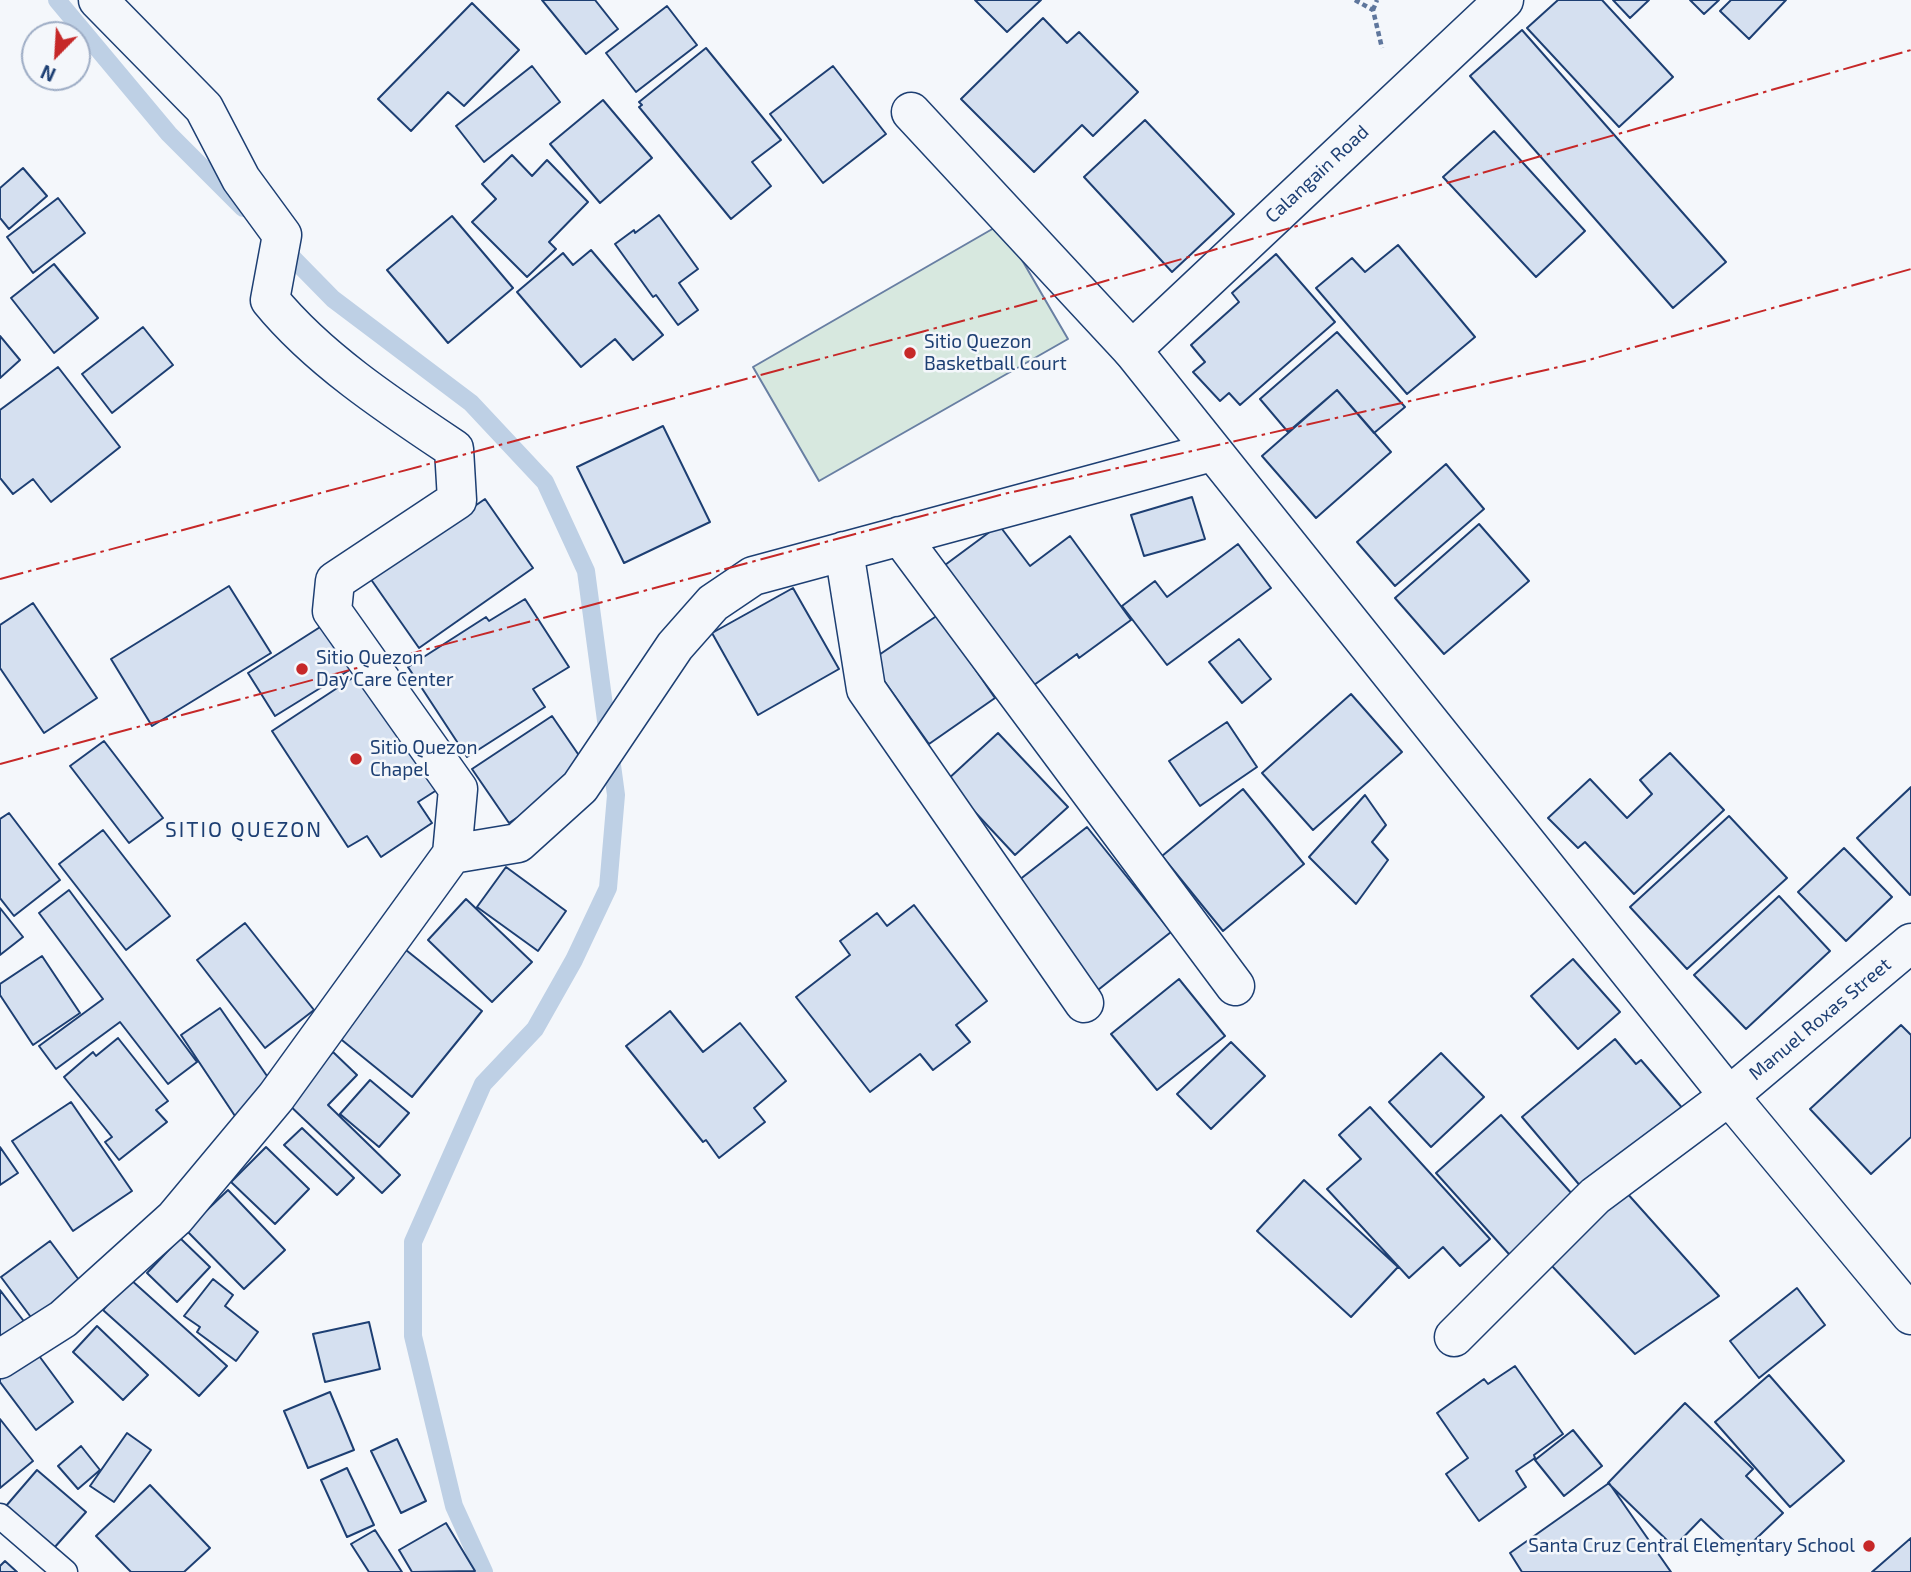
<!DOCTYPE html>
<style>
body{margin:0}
#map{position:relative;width:1911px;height:1572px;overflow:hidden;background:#f4f7fb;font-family:"Exo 2",sans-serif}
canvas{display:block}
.north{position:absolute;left:21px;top:21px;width:70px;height:70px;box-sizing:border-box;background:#f4f7fb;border:2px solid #9eadc5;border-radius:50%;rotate:204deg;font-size:19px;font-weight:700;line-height:28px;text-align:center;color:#1d3f73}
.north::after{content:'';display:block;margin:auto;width:24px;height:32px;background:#c62828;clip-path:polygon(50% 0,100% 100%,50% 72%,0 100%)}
</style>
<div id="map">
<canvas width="1911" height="1572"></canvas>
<div class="north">N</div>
</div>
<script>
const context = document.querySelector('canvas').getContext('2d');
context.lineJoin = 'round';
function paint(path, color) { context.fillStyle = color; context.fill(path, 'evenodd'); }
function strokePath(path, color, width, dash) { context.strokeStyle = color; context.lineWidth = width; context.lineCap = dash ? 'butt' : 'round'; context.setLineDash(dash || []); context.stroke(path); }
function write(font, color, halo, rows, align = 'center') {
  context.font = font + ' "Exo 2",sans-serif'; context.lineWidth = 5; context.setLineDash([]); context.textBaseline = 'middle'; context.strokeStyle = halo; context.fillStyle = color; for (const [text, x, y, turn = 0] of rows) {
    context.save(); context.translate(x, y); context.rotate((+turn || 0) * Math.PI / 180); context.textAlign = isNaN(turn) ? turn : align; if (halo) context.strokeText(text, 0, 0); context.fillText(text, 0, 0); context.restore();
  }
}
const green = new Path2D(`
 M 1001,224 L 1068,339 L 819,481 L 753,367 Z`);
paint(green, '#d7e8df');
strokePath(green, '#687fa3', 2);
strokePath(new Path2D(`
 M 57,0 L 169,134 L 243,208
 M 280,245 L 333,299 L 471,403 L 545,482 L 586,571 L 616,795 L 608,888 L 574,960 L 535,1029 L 483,1084 L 413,1242 L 413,1336 L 454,1506 L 484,1572`), '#bed0e5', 18);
const building = new Path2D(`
 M 542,0 L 595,0 L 618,29 L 586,54 Z
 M 975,0 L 1041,0 L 1007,32 Z
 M 1558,0 L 1602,0 L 1673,77 L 1619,127 L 1527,28 Z
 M 1613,0 L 1649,0 L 1630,18 Z
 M 1690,0 L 1719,0 L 1704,14 Z
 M 1731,0 L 1786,0 L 1749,39 L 1720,11 Z
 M 472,3 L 519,50 L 464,106 L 448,92 L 411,131 L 378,99 Z
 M 667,6 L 697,45 L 636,92 L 606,53 Z
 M 1043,18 L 1067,43 L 1079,32 L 1138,92 L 1093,136 L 1082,125 L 1034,172 L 961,99 Z
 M 1522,30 L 1726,262 L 1673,308 L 1470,76 Z
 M 706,48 L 781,140 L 752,162 L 771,186 L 731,219 L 639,107 L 642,105 L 639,102 Z
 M 532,66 L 560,102 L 484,162 L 456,126 Z
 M 833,66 L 886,134 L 823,183 L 770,114 Z
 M 603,100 L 652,158 L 600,203 L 550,144 Z
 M 1145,120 L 1234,214 L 1172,272 L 1084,177 Z
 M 1494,131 L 1585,231 L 1536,277 L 1443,177 Z
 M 512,155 L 532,176 L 547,160 L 588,202 L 549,242 L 556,249 L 527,277 L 472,222 L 496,199 L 482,184 Z
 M 23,168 L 47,196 L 9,229 L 0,218 L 0,188 Z
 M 58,198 L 85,233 L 33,273 L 7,237 Z
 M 659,215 L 698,269 L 679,283 L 698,310 L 678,325 L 656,295 L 653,297 L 615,244 L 634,230 L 635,233 Z
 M 452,216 L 513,288 L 448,343 L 387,270 Z
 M 1398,245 L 1475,337 L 1407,394 L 1316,288 L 1352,258 L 1365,272 Z
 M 591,250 L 663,335 L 633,360 L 615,339 L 581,367 L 517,292 L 563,253 L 573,265 Z
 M 1276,254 L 1335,322 L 1240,405 L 1229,393 L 1220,401 L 1193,372 L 1205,362 L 1191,345 L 1239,302 L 1232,293 Z
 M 54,264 L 98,318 L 54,353 L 11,298 Z
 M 143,327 L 173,365 L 112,413 L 82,374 Z
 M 1337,332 L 1405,407 L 1374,433 L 1337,390 L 1288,432 L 1260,399 Z
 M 0,336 L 20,360 L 0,378 Z
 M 58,367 L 120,447 L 51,502 L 33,479 L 13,494 L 0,478 L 0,410 Z
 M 1337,390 L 1391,452 L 1316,518 L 1262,456 Z
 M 663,426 L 710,522 L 624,563 L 577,467 Z
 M 1446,464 L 1484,509 L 1395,586 L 1357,542 Z
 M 1192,497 L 1205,539 L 1144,556 L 1131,515 Z
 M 485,499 L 533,568 L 419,648 L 370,578 Z
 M 1479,524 L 1529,581 L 1444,654 L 1395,598 Z
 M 999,525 L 1030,566 L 1070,536 L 1131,620 L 1079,658 L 1077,654 L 1034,685 L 945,565 Z
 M 1238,544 L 1271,588 L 1167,665 L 1122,606 L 1155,581 L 1167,597 Z
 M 229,586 L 271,653 L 152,726 L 111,659 Z
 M 793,588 L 839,669 L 758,715 L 712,633 Z
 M 525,599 L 569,667 L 533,689 L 545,707 L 467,757 L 408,667 L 486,617 L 489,621 Z
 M 33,603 L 97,698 L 44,733 L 0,668 L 0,625 Z
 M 938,615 L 995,698 L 929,744 L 870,661 Z
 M 328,622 L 356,666 L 275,716 L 248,673 Z
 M 1239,639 L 1271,679 L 1242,703 L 1209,662 Z
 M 363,671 L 440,788 L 418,802 L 432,823 L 381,857 L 367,836 L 348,847 L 272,731 Z
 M 1351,694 L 1402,752 L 1313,830 L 1262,773 Z
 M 552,716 L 589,770 L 509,823 L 472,769 Z
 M 1227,722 L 1257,767 L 1200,806 L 1169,761 Z
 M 998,733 L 1068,807 L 1015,855 L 946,781 Z
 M 104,741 L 163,818 L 129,843 L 70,766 Z
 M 1670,753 L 1724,810 L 1634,894 L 1585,842 L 1578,848 L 1548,818 L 1590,779 L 1627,818 L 1652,794 L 1640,780 Z
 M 1911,787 L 1911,894 L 1910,895 L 1857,838 Z
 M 1243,789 L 1304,864 L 1223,931 L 1162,856 Z
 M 1365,795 L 1386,825 L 1372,842 L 1388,860 L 1356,904 L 1309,857 Z
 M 9,813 L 60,880 L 14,916 L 0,898 L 0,819 Z
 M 1729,816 L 1787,878 L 1687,969 L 1630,907 Z
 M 1087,827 L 1171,932 L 1098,990 L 1014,884 Z
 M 103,830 L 170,916 L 126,950 L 59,864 Z
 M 1844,848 L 1892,897 L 1846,941 L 1798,892 Z
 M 506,867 L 566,911 L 538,951 L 477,907 Z
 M 69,890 L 197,1062 L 168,1084 L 120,1022 L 56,1069 L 39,1046 L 103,999 L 39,913 Z
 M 1779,896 L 1830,951 L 1746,1029 L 1694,975 Z
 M 466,899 L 532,962 L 492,1002 L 428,940 Z
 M 914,905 L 987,1001 L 956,1025 L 970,1042 L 933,1070 L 920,1054 L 870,1092 L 796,997 L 850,955 L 840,941 L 877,913 L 887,926 Z
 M 0,908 L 23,937 L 0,955 Z
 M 245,923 L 314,1010 L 265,1048 L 197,960 Z
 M 401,946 L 482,1011 L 412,1097 L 332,1032 Z
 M 42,956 L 80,1013 L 33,1045 L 0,995 L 0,984 Z
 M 1573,959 L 1620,1012 L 1578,1049 L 1531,996 Z
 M 1179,979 L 1225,1036 L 1157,1090 L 1111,1034 Z
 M 220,1008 L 276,1089 L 235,1116 L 181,1035 Z
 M 670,1011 L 703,1052 L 740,1023 L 786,1081 L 754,1108 L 765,1122 L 719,1158 L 706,1140 L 703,1142 L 626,1046 Z
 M 1901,1025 L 1911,1035 L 1911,1137 L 1871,1174 L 1810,1109 Z
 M 118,1038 L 168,1101 L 156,1110 L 167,1122 L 119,1160 L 105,1142 L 112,1137 L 64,1077 L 93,1052 L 96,1056 Z
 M 1615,1039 L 1636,1064 L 1641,1060 L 1690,1117 L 1582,1188 L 1522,1117 Z
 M 1231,1042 L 1265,1076 L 1211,1129 L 1177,1094 Z
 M 333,1052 L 357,1075 L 328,1105 L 400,1175 L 382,1193 L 286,1102 Z
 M 1441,1053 L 1484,1097 L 1431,1147 L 1389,1102 Z
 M 370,1080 L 409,1113 L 379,1147 L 340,1114 Z
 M 71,1102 L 132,1191 L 73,1231 L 12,1141 Z
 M 1370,1107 L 1490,1239 L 1460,1266 L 1443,1247 L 1409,1278 L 1327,1189 L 1361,1159 L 1339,1135 Z
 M 1501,1115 L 1582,1205 L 1517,1263 L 1436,1173 Z
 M 302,1128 L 354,1178 L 337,1195 L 284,1145 Z
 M 0,1147 L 18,1173 L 0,1185 Z
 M 266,1147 L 309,1189 L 275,1224 L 231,1182 Z
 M 1304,1180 L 1398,1267 L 1351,1317 L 1257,1231 Z
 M 228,1190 L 285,1250 L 244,1289 L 186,1230 Z
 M 1626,1192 L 1719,1296 L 1635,1354 L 1551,1265 Z
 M 180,1238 L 210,1267 L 177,1302 L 147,1273 Z
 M 50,1241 L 85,1288 L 36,1324 L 1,1277 Z
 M 130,1279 L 227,1366 L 199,1396 L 103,1310 Z
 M 213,1279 L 233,1295 L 225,1306 L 258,1332 L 236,1361 L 197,1332 L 200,1327 L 184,1316 Z
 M 1797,1288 L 1825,1325 L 1759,1378 L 1730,1341 Z
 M 0,1290 L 26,1324 L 0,1343 Z
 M 369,1322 L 380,1369 L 325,1382 L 313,1334 Z
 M 97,1326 L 148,1375 L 123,1400 L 73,1352 Z
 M 34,1349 L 73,1402 L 36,1430 L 0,1382 L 0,1374 Z
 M 1515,1366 L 1563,1434 L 1534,1455 L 1535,1458 L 1516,1471 L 1526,1487 L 1479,1521 L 1446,1474 L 1468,1458 L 1437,1413 L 1484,1379 L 1488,1384 Z
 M 1769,1375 L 1844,1461 L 1790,1507 L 1715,1422 Z
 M 330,1392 L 354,1450 L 308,1468 L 284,1411 Z
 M 1685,1403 L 1753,1469 L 1746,1476 L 1783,1513 L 1739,1555 L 1701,1519 L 1674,1547 L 1608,1483 Z
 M 0,1419 L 33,1461 L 0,1488 Z
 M 1573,1430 L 1602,1466 L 1564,1496 L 1535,1460 Z
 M 127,1433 L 151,1450 L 114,1502 L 90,1486 Z
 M 397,1439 L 426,1501 L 401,1513 L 371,1451 Z
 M 81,1446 L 100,1470 L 78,1489 L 58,1466 Z
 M 347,1468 L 374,1525 L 347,1537 L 321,1480 Z
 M 37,1470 L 86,1512 L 54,1548 L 6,1506 Z
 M 1609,1483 L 1671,1572 L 1522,1572 L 1510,1553 Z
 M 150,1485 L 210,1548 L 184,1572 L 131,1572 L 96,1536 Z
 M 446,1523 L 475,1571 L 412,1572 L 399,1550 Z
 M 375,1530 L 402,1572 L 369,1572 L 351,1544 Z
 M 1911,1538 L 1911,1572 L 1872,1572 Z
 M 5,1561 L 17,1572 L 0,1572 L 0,1566 Z`);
paint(building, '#d5e0f0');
strokePath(building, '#1d3f73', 2);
const service = new Path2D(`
 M 0,1516 L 65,1572`);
const minor = new Path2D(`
 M 911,112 L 1132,350
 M 900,536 L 1235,986
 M 844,551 L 866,689 L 1084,1003
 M 452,854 L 518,843 L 580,787 L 675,646 L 713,603 L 753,576 L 1212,452
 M 1454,1337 L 1595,1196 L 1729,1096 L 1911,1315
 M 0,1359 L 63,1319 L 175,1218 L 276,1097 L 452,854 L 458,789 L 332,611 L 335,581 L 457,500 L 454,449 C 391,407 318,359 270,300 L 282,235 L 241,179 L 204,108 L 98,0`);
const tertiary = new Path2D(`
 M 1504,0 L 1132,350 L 1729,1096 L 1911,943`);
strokePath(service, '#1d3f73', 27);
strokePath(minor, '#1d3f73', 41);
strokePath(tertiary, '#1d3f73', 41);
strokePath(new Path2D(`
 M 1355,0 L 1373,10 L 1382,48
 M 1373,10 L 1377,0`), '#5e769c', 4.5, [5, 3.5]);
strokePath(service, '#f4f7fb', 24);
strokePath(minor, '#f4f7fb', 38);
strokePath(tertiary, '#f4f7fb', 38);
strokePath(new Path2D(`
 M 0,579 L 1018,306 L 1911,50
 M 0,764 L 1004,494 L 1585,361 L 1911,269`), '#c62828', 2, [24, 5, 3.5, 5]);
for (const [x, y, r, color] of [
 [910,353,7,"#c62828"],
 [302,669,7,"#c62828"],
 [356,759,7,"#c62828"],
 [1869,1546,7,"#c62828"]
]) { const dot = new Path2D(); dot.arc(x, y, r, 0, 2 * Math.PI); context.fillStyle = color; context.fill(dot); strokePath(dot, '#f4f7fb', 2.5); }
write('19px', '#1d3f73', '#f4f7fb', [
 ["Calangain Road",1317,174,-43],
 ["Manuel Roxas Street",1820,1019,-40]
]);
write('19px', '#1d3f73', '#f4f7fb', [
 ["Sitio Quezon",924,342],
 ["Basketball Court",924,364],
 ["Sitio Quezon",316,658],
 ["Day Care Center",316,680],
 ["Sitio Quezon",370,748],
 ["Chapel",370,770],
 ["Santa Cruz Central Elementary School",1855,1546,"right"]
], 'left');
context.letterSpacing = '2px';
write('21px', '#1d3f73', '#f4f7fb', [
 ["SITIO QUEZON",244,830]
]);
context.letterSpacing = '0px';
</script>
